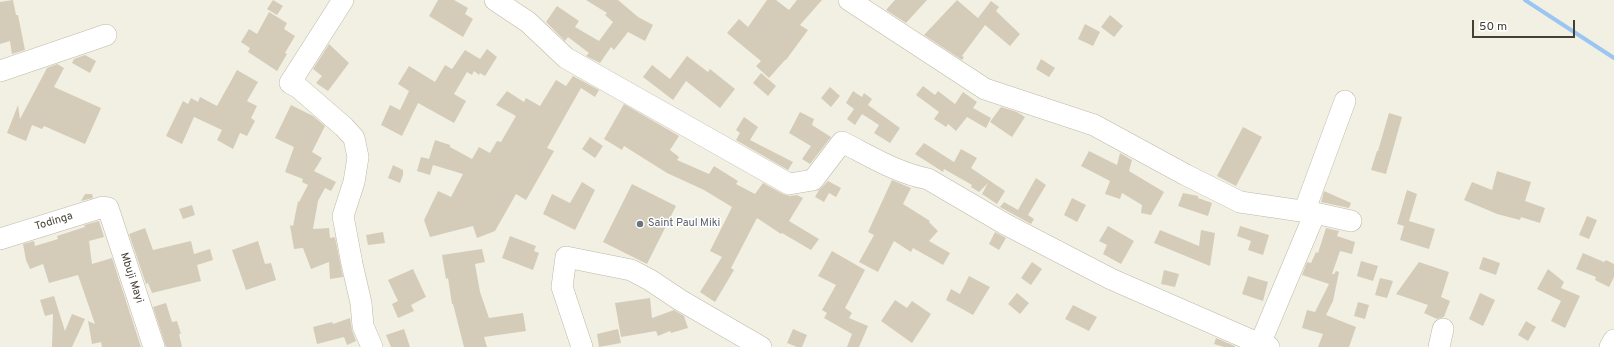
<!DOCTYPE html>
<style>
body{margin:0}
#map{position:relative;width:1614px;height:347px;overflow:hidden;background:#f2f0e3;font-family:Overpass,sans-serif}
canvas{display:block}
.scale{position:absolute;left:1472px;top:20px;width:103px;height:18px;box-sizing:border-box;border:2px solid #444033;border-top:0;padding-left:5px;font-size:12px;line-height:14px;white-space:nowrap;color:#444033;-webkit-text-stroke:3px #fff;paint-order:stroke}
</style>
<div id="map">
<canvas width="1614" height="347"></canvas>
<div class="scale">50 m</div>
</div>
<script>
const context = document.querySelector('canvas').getContext('2d');
context.lineJoin = 'round';
function strokePath(path, color, width, dash) { context.strokeStyle = color; context.lineWidth = width; context.lineCap = dash ? 'butt' : 'round'; context.setLineDash(dash || []); context.stroke(path); }
function paint(path, color) { context.fillStyle = color; context.fill(path, 'evenodd'); }
function write(font, color, halo, rows, align = 'center') {
  context.font = font + ' Overpass,sans-serif'; context.lineWidth = 3; context.setLineDash([]); context.textBaseline = 'middle'; context.strokeStyle = halo; context.fillStyle = color; for (const [text, x, y, turn = 0] of rows) {
    context.save(); context.translate(x, y); context.rotate((+turn || 0) * Math.PI / 180); context.textAlign = isNaN(turn) ? turn : align; if (halo) context.strokeText(text, 0, 0); context.fillText(text, 0, 0); context.restore();
  }
}
strokePath(new Path2D(`
 M 1525,0 L 1614,58`), '#9cc6f2', 4);
paint(new Path2D(`
 M 13,0 L 16,15 L 18,15 L 25,50 L 12,54 L 10,41 L 0,44 L 0,2 Z
 M 273,0 L 283,6 L 277,15 L 267,9 Z
 M 438,0 L 454,0 L 468,8 L 465,14 L 473,19 L 463,37 L 429,16 Z
 M 586,0 L 618,0 L 638,17 L 653,25 L 645,41 L 628,32 L 614,50 L 611,47 L 600,63 L 586,56 L 589,53 L 568,37 L 565,41 L 546,22 L 557,6 L 579,21 L 575,27 L 599,41 L 613,22 L 605,15 L 607,13 Z
 M 767,0 L 776,0 L 789,10 L 797,0 L 822,0 L 800,25 L 808,30 L 786,60 L 785,60 L 769,78 L 756,66 L 761,61 L 727,33 L 739,19 L 748,27 Z
 M 895,0 L 927,0 L 906,23 L 886,10 Z
 M 957,0 L 978,18 L 991,1 L 999,7 L 996,11 L 1020,34 L 1010,46 L 985,25 L 962,56 L 964,57 L 962,60 L 924,35 Z
 M 269,12 L 287,23 L 284,29 L 295,36 L 285,53 L 287,54 L 277,71 L 248,52 L 250,48 L 241,42 L 249,29 L 257,34 Z
 M 1110,15 L 1123,26 L 1114,37 L 1101,27 Z
 M 1085,24 L 1100,32 L 1093,46 L 1078,39 Z
 M 329,44 L 349,63 L 328,91 L 316,83 L 322,76 L 313,69 Z
 M 487,49 L 497,57 L 485,76 L 480,73 L 479,75 L 474,71 L 472,75 L 467,72 L 454,94 L 466,101 L 454,123 L 418,103 L 402,136 L 381,125 L 390,105 L 400,110 L 409,91 L 398,84 L 409,66 L 435,82 L 445,65 L 452,69 L 465,50 L 480,59 Z
 M 85,55 L 96,61 L 90,73 L 72,63 L 74,59 Z
 M 687,56 L 708,72 L 710,69 L 735,89 L 720,108 L 686,81 L 673,100 L 643,77 L 652,65 L 670,79 Z
 M 1041,59 L 1055,68 L 1049,77 L 1036,69 Z
 M 57,64 L 64,68 L 54,87 L 101,108 L 85,144 L 44,126 L 42,129 L 32,125 L 26,141 L 7,133 L 18,105 L 20,119 L 47,68 Z
 M 237,70 L 258,82 L 247,101 L 257,106 L 251,118 L 255,121 L 247,136 L 240,133 L 233,149 L 217,140 L 222,130 L 194,117 L 182,144 L 166,136 L 183,101 L 188,104 L 191,98 L 198,102 L 200,97 L 217,106 Z
 M 761,73 L 776,86 L 768,96 L 753,83 Z
 M 573,76 L 599,90 L 595,97 L 581,88 L 547,148 L 554,151 L 526,200 L 516,194 L 495,231 L 477,238 L 473,226 L 430,237 L 424,220 L 438,191 L 451,197 L 463,174 L 433,165 L 430,175 L 417,171 L 421,157 L 429,159 L 435,140 L 450,145 L 450,147 L 472,159 L 479,147 L 490,153 L 497,141 L 501,142 L 516,116 L 496,105 L 507,91 L 524,102 L 526,98 L 540,106 L 556,80 L 566,86 Z
 M 923,86 L 935,95 L 938,91 L 955,104 L 963,92 L 977,102 L 973,108 L 991,118 L 986,128 L 967,117 L 956,131 L 948,124 L 946,127 L 934,119 L 939,112 L 916,95 Z
 M 830,87 L 840,96 L 831,107 L 821,98 Z
 M 853,91 L 862,97 L 864,93 L 872,99 L 868,105 L 900,128 L 890,143 L 874,133 L 879,125 L 862,114 L 855,125 L 847,119 L 854,109 L 846,103 Z
 M 624,104 L 679,136 L 670,150 L 679,157 L 677,160 L 709,174 L 714,166 L 738,181 L 736,184 L 755,194 L 763,183 L 783,194 L 790,196 L 797,195 L 803,198 L 789,221 L 819,239 L 811,250 L 782,233 L 781,234 L 757,218 L 731,268 L 734,270 L 715,302 L 700,292 L 722,257 L 710,251 L 732,207 L 704,190 L 667,173 L 624,146 L 622,150 L 604,139 Z
 M 291,105 L 313,116 L 325,126 L 312,152 L 322,158 L 314,171 L 336,182 L 331,191 L 325,188 L 318,201 L 313,229 L 329,228 L 330,238 L 335,237 L 343,277 L 330,279 L 329,262 L 311,269 L 303,248 L 294,249 L 290,225 L 293,226 L 298,201 L 299,202 L 308,185 L 302,182 L 303,179 L 285,172 L 294,147 L 275,138 Z
 M 1001,107 L 1017,112 L 1025,117 L 1012,137 L 990,122 Z
 M 800,112 L 814,119 L 812,125 L 831,137 L 810,164 L 802,159 L 811,146 L 789,133 Z
 M 1389,113 L 1402,117 L 1386,174 L 1371,170 L 1377,151 L 1378,151 Z
 M 744,117 L 758,127 L 750,140 L 793,162 L 788,170 L 736,140 L 740,133 L 736,130 Z
 M 1243,127 L 1262,137 L 1236,186 L 1217,176 Z
 M 590,137 L 603,146 L 595,158 L 582,149 Z
 M 924,143 L 954,162 L 961,149 L 977,158 L 971,168 L 1005,191 L 997,204 L 982,194 L 988,183 L 979,192 L 971,187 L 972,185 L 944,169 L 943,172 L 915,154 Z
 M 1089,151 L 1117,165 L 1120,153 L 1132,160 L 1129,171 L 1164,192 L 1151,215 L 1141,213 L 1142,205 L 1122,193 L 1120,199 L 1105,194 L 1110,181 L 1081,166 Z
 M 393,165 L 403,170 L 403,175 L 400,183 L 388,178 Z
 M 1497,171 L 1531,182 L 1525,201 L 1545,208 L 1540,223 L 1521,217 L 1520,220 L 1497,214 L 1464,200 L 1472,182 L 1492,190 Z
 M 1036,178 L 1046,185 L 1028,215 L 1034,219 L 1031,224 L 1000,207 L 1004,202 L 1018,210 Z
 M 892,180 L 911,188 L 903,204 L 930,221 L 929,222 L 938,231 L 929,241 L 950,253 L 943,265 L 913,248 L 911,252 L 894,241 L 878,272 L 859,262 L 874,235 L 868,232 Z
 M 828,181 L 841,188 L 836,197 L 829,193 L 824,202 L 815,197 L 819,190 Z
 M 582,182 L 595,190 L 575,230 L 543,214 L 552,194 L 570,203 Z
 M 632,184 L 676,206 L 647,264 L 603,242 Z
 M 1407,190 L 1417,194 L 1409,221 L 1435,229 L 1429,249 L 1400,240 L 1404,226 L 1397,224 Z
 M 1324,191 L 1351,203 L 1349,208 L 1321,202 Z
 M 1183,193 L 1198,196 L 1198,198 L 1212,203 L 1208,216 L 1178,206 Z
 M 85,194 L 92,194 L 93,198 L 81,201 Z
 M 1072,198 L 1086,205 L 1077,222 L 1064,215 Z
 M 192,205 L 195,215 L 183,219 L 179,209 Z
 M 1587,216 L 1597,220 L 1589,239 L 1579,235 Z
 M 99,221 L 104,237 L 89,241 L 92,264 L 112,258 L 141,347 L 102,347 L 101,342 L 92,344 L 88,321 L 95,324 L 78,275 L 49,283 L 43,264 L 30,269 L 26,260 L 23,244 L 34,241 L 35,246 L 58,239 L 57,236 L 85,227 L 84,225 Z
 M 1108,226 L 1134,241 L 1121,264 L 1103,254 L 1107,245 L 1099,241 Z
 M 1240,226 L 1269,235 L 1263,255 L 1248,250 L 1251,241 L 1237,236 Z
 M 145,228 L 153,250 L 191,241 L 194,254 L 210,249 L 213,260 L 197,265 L 201,281 L 152,293 L 148,283 L 146,284 L 129,234 Z
 M 1326,228 L 1339,231 L 1337,236 L 1355,242 L 1352,254 L 1340,251 L 1332,274 L 1334,274 L 1336,271 L 1339,272 L 1333,301 L 1326,315 L 1356,327 L 1349,347 L 1318,347 L 1323,334 L 1302,328 L 1307,310 L 1315,312 L 1329,284 L 1302,275 L 1307,262 L 1311,263 L 1316,252 L 1318,253 Z
 M 1160,230 L 1199,246 L 1201,230 L 1215,233 L 1210,266 L 1154,243 Z
 M 383,232 L 385,243 L 368,245 L 366,235 Z
 M 995,232 L 1006,238 L 999,250 L 989,244 Z
 M 510,236 L 536,246 L 534,251 L 539,253 L 533,270 L 502,258 Z
 M 258,241 L 265,264 L 271,263 L 276,280 L 246,290 L 232,250 Z
 M 482,249 L 485,262 L 475,264 L 480,292 L 489,318 L 523,313 L 526,331 L 484,337 L 487,347 L 464,347 L 453,304 L 452,304 L 448,278 L 446,279 L 442,255 Z
 M 832,251 L 865,270 L 845,308 L 852,313 L 849,318 L 868,326 L 859,347 L 847,347 L 852,334 L 824,318 L 827,313 L 822,310 L 836,285 L 818,276 Z
 M 1583,253 L 1604,262 L 1606,260 L 1614,264 L 1614,277 L 1609,287 L 1595,280 L 1596,277 L 1576,269 Z
 M 1483,257 L 1500,263 L 1496,275 L 1479,269 Z
 M 1361,261 L 1378,266 L 1373,281 L 1357,276 Z
 M 1032,262 L 1042,269 L 1031,285 L 1021,278 Z
 M 1419,262 L 1449,272 L 1441,297 L 1450,301 L 1444,317 L 1437,319 L 1424,313 L 1428,305 L 1396,294 Z
 M 413,269 L 426,297 L 411,305 L 414,311 L 398,318 L 392,304 L 398,301 L 388,280 Z
 M 1548,269 L 1564,282 L 1561,288 L 1580,296 L 1565,328 L 1551,321 L 1561,301 L 1537,289 Z
 M 1164,270 L 1179,274 L 1175,287 L 1161,284 Z
 M 969,276 L 990,287 L 973,315 L 946,300 L 951,289 L 960,294 Z
 M 1248,276 L 1268,282 L 1263,301 L 1242,294 Z
 M 1380,278 L 1393,281 L 1387,298 L 1375,295 Z
 M 1017,293 L 1029,303 L 1020,314 L 1008,304 Z
 M 1480,293 L 1495,300 L 1483,326 L 1469,319 Z
 M 54,296 L 65,331 L 72,314 L 85,319 L 72,347 L 52,347 L 53,314 L 45,316 L 40,300 Z
 M 650,298 L 652,318 L 674,310 L 684,316 L 688,328 L 671,333 L 670,331 L 658,336 L 656,331 L 621,337 L 615,303 Z
 M 895,300 L 907,308 L 912,301 L 931,314 L 912,343 L 881,321 Z
 M 1358,302 L 1369,305 L 1365,319 L 1354,316 Z
 M 166,303 L 172,322 L 177,321 L 181,334 L 179,334 L 182,347 L 166,347 L 153,307 Z
 M 1073,305 L 1097,317 L 1089,331 L 1065,319 Z
 M 350,318 L 352,330 L 356,341 L 347,345 L 344,337 L 317,344 L 313,327 L 332,322 L 333,324 Z
 M 1526,321 L 1536,327 L 1528,341 L 1518,335 Z
 M 404,329 L 410,347 L 391,347 L 386,335 Z
 M 618,329 L 621,343 L 599,347 L 597,334 Z
 M 793,329 L 807,335 L 802,347 L 797,347 L 787,343 Z
 M 1216,338 L 1235,346 L 1235,347 L 1224,347 L 1214,344 Z`), '#d4ccb8');
const minor = new Path2D(`
 M 343,0 L 290,83 L 299,88 L 344,127 L 354,138 L 358,157 L 354,182 L 343,216 L 352,264 L 361,303 L 363,326 L 372,347
 M 495,0 L 528,22 L 566,58 L 789,184 L 813,180 L 842,142 C 870,156 897,173 928,179 L 1005,224 L 1111,279 L 1260,344 L 1269,347
 M 849,0 L 985,89 L 1094,125 L 1186,175 L 1240,202 L 1315,213 L 1351,221
 M 0,71 L 106,35
 M 1304,212 L 1345,101
 M 0,239 L 103,207 L 108,208 L 154,347
 M 1260,344 L 1315,213
 M 582,347 L 562,287 L 566,257 L 631,270 L 650,280 L 680,300 L 761,347
 M 1439,347 L 1443,329
 M 1610,347 L 1614,340`);
strokePath(minor, '#beb8a6', 22);
strokePath(minor, '#fff', 21);
for (const [x, y, r, color] of [
 [640,224,4,"#6b7280"]
]) { const dot = new Path2D(); dot.arc(x, y, r, 0, 2 * Math.PI); context.fillStyle = color; context.fill(dot); strokePath(dot, '#fff', 1.5); }
write('11px', '#444033', '#fff', [
 ["Todinga",54,222,-17],
 ["Mbuji Mayi",131,278,72]
]);
write('11px', '#5b616d', '#fff', [
 ["Saint Paul Miki",648,224]
], 'left');
</script>
